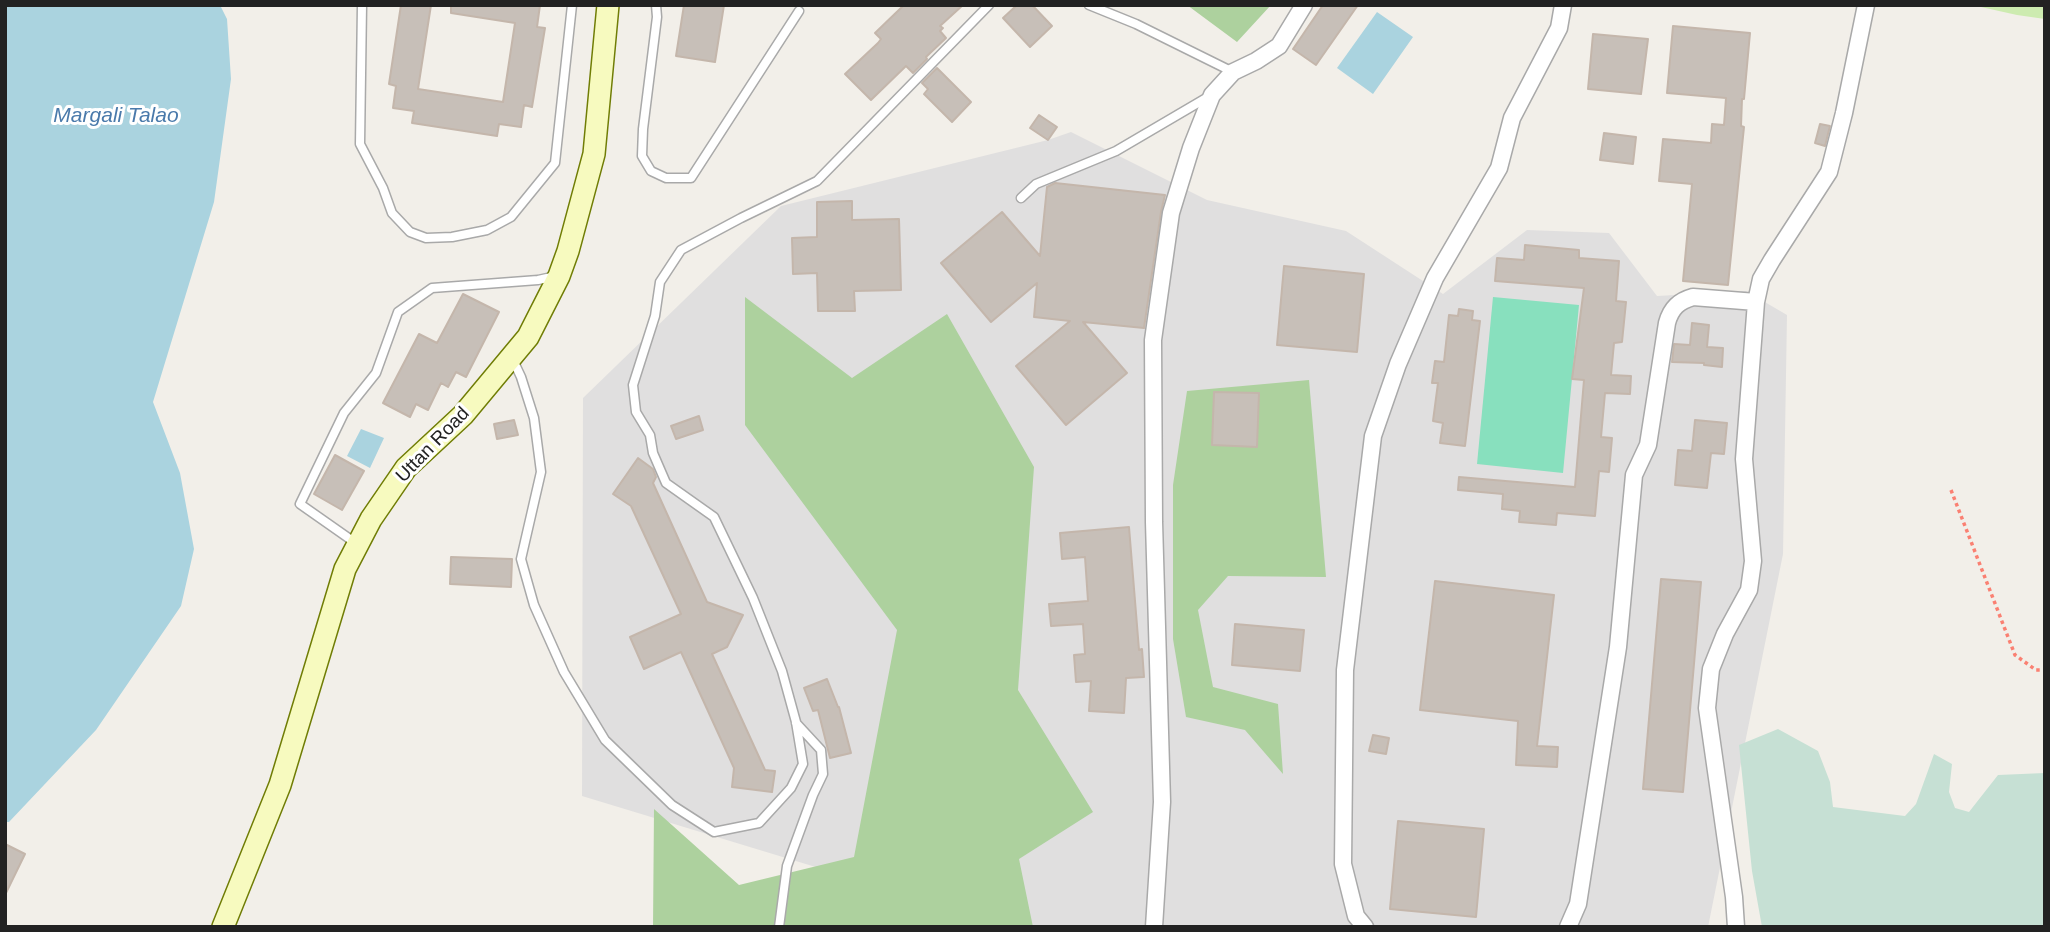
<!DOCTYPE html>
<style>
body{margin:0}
#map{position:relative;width:2050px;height:932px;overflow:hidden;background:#f2efe9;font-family:Arial,sans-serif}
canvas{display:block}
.frame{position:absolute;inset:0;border:7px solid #222;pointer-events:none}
</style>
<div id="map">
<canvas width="2050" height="932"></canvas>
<div class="frame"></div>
</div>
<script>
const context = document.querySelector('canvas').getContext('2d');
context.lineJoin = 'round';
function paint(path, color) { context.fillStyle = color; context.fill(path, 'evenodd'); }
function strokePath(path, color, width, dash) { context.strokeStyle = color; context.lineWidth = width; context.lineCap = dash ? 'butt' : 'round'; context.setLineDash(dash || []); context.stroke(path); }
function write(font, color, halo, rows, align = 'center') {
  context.font = font + ' Arial,sans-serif'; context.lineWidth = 6; context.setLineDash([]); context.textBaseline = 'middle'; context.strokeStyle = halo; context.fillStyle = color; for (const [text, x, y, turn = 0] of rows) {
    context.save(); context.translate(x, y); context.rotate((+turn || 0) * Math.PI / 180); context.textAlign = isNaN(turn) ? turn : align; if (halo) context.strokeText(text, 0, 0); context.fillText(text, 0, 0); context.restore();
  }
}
paint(new Path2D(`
 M 1071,132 L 1207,200 L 1346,231 L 1443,294 L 1527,230 L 1609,233 L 1657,296 L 1746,291 L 1787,315 L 1783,554 L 1708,927 L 1013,927 L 582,796 L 583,398 L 781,206 L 1048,140 Z`), '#e0dfdf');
paint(new Path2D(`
 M 1972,5 L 2045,5 L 2045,19 L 2017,15 Z`), '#cdebb0');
paint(new Path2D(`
 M 1187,5 L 1271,5 L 1237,42 Z
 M 745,297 L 852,378 L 947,314 L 1034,467 L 1018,690 L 1093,812 L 1019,859 L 1033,927 L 653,927 L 654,809 L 739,885 L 854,857 L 897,630 L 745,425 Z
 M 1309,380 L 1326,577 L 1228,576 L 1198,610 L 1213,687 L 1278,704 L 1283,774 L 1245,730 L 1186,717 L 1173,639 L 1173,485 L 1187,391 Z`), '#add19e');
paint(new Path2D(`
 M 1778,729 L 1818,751 L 1830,782 L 1833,807 L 1905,816 L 1916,804 L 1934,754 L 1952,764 L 1949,792 L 1955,808 L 1969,812 L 1998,775 L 2045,773 L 2045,927 L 1762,927 L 1752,871 L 1739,745 Z`), '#c6e0d4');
paint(new Path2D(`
 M 1493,297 L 1579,305 L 1563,473 L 1477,464 Z`), '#88e0be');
paint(new Path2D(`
 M 5,5 L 220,5 L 227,19 L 231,79 L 214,202 L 153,402 L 180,473 L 194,549 L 181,606 L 96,730 L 9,822 L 5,822 Z
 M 1377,12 L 1413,37 L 1373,94 L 1337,68 Z
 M 361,429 L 384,438 L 370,468 L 347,456 Z`), '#aad3df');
const building = new Path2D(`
 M 401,5 L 431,5 L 418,89 L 503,102 L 515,23 L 451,13 L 451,5 L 540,5 L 537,27 L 545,28 L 532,107 L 524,105 L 521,127 L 499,124 L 497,136 L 412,123 L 414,111 L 393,108 L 396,86 L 389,84 Z
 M 684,5 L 724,5 L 715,62 L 676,56 Z
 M 904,5 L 963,5 L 940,26 L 943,28 L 940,31 L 946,38 L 926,57 L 927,59 L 913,73 L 906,66 L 871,100 L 845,74 L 878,43 L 881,39 L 875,33 Z
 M 1017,5 L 1032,5 L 1052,26 L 1030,47 L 1003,18 Z
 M 1323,5 L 1358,5 L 1316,65 L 1293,49 Z
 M 1673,26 L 1750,33 L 1744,99 L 1742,99 L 1741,126 L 1744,127 L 1728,285 L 1683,281 L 1692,184 L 1659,181 L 1663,139 L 1711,143 L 1712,124 L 1724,125 L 1726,98 L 1667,93 Z
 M 1593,34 L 1648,39 L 1641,94 L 1588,89 Z
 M 937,68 L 971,102 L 952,122 L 924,94 L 928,89 L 922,83 Z
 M 1039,115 L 1057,127 L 1048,140 L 1030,128 Z
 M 1820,124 L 1830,126 L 1825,146 L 1815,143 Z
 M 1604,133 L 1636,137 L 1633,164 L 1600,160 Z
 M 1055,183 L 1165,195 L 1161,212 L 1144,328 L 1083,322 L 1127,373 L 1066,425 L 1016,366 L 1070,321 L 1034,317 L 1037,283 L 991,322 L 941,263 L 1002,212 L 1040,256 L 1047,187 Z
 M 852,201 L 852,220 L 899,219 L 901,290 L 854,291 L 855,311 L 818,311 L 817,273 L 793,274 L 792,238 L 817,237 L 817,202 Z
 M 1525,245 L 1579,250 L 1579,258 L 1619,261 L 1616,301 L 1626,302 L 1622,342 L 1614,343 L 1611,375 L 1631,376 L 1630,394 L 1605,393 L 1601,437 L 1612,438 L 1609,472 L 1599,471 L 1595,516 L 1557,513 L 1556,525 L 1519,522 L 1520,511 L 1502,509 L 1503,494 L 1458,490 L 1459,477 L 1575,487 L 1584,380 L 1572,379 L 1584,288 L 1495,281 L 1497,258 L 1524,260 Z
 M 1284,266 L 1364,274 L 1357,352 L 1277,345 Z
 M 463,294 L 499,312 L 466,377 L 456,372 L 448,387 L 441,383 L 428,410 L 416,404 L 410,417 L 383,403 L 419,334 L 437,343 Z
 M 1459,309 L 1473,311 L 1472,320 L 1480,321 L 1465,446 L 1440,443 L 1443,423 L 1433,421 L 1438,383 L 1432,383 L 1435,361 L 1444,362 L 1449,315 L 1458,316 Z
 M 1692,323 L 1709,325 L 1707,347 L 1723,348 L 1722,367 L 1704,365 L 1704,363 L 1672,362 L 1674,344 L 1690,345 Z
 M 1214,392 L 1259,393 L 1257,447 L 1212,445 Z
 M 699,416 L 703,430 L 676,439 L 671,426 Z
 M 514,420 L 518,435 L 497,439 L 494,424 Z
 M 1695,420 L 1727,423 L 1724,454 L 1711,453 L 1707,488 L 1675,485 L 1678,450 L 1692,451 Z
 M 335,455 L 364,471 L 342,510 L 314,494 Z
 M 638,458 L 653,469 L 656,477 L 653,483 L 707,602 L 743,615 L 727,647 L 712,654 L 765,770 L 775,771 L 772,792 L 732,787 L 734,768 L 681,652 L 644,669 L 630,637 L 681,614 L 631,506 L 613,494 Z
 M 1129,527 L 1139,650 L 1142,649 L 1144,677 L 1126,678 L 1124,713 L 1089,711 L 1091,681 L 1076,682 L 1074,655 L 1085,654 L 1083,624 L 1051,626 L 1049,604 L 1088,601 L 1085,557 L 1062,559 L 1060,533 Z
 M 451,557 L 512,559 L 511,587 L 450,584 Z
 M 1661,579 L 1701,582 L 1683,792 L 1643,789 Z
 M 1435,581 L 1554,595 L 1537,746 L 1558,747 L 1557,767 L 1516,765 L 1518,721 L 1420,710 Z
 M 1235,624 L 1304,630 L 1300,671 L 1232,665 Z
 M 827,679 L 838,707 L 839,707 L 851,753 L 830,758 L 818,710 L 813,711 L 804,688 Z
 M 1373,735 L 1389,738 L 1386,754 L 1369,751 Z
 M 1398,821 L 1484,829 L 1476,917 L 1390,909 Z
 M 5,844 L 25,854 L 5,895 Z`);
paint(building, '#c7bfb8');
strokePath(building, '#c4b6ab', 2);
const service = new Path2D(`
 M 362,5 L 360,144 L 383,188 L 392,213 L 410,232 L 426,238 L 452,237 L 487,230 L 511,217 L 555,163 L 572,5
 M 656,5 L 657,17 L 643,129 L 642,156 L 651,171 L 666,178 L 691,178 L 799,11
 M 1089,5 L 1136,24 L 1233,72
 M 1021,198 L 1036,184 L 1116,151 L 1208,97
 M 513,360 L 521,377 L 534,418 L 541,472 L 521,559 L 534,605 L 564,672 L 605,740 L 672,805 L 714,832 L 759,823 L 791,788 L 803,764 L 796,722 L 782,671 L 753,598 L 714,517 L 666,483 L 653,453 L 650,435 L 636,412 L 633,385 L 655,316 L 660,282 L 681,250 L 741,218 L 817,181 L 989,5
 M 357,544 L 300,504 L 344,413 L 376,373 L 398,312 L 432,288 L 538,280 L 556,276
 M 779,927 L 787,866 L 813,795 L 823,774 L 821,750 L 796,723`);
const minor = new Path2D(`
 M 1154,927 L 1162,802 L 1154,522 L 1153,340 L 1171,213 L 1191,148 L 1212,95 L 1233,72 L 1256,61 L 1279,46 L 1304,5
 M 1365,927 L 1356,916 L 1343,864 L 1345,670 L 1373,436 L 1398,364 L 1435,278 L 1499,168 L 1512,118 L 1559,28 L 1563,5
 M 1568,927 L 1578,904 L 1618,647 L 1634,475 L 1648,445 L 1667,323 C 1671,308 1679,301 1693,297 L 1756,302
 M 1736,927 L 1734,897 L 1707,708 L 1711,669 L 1725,634 L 1749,590 L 1753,561 L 1744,459 L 1756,302 L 1761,279 L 1772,260 L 1829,172 L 1844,113 L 1866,5`);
const secondary = new Path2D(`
 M 223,927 L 280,785 L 345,569 L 371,519 L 406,468 L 463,415 L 528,337 L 559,276 L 568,251 L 594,154 L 608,5`);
strokePath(service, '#a9a9a9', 11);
strokePath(minor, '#a9a9a9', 19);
strokePath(secondary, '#707d05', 24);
strokePath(new Path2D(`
 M 1951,490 L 2015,655 L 2036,670 L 2045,670`), '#fa8072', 3.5, [3.5, 3.5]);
strokePath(service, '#fff', 8);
strokePath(minor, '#fff', 16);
strokePath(secondary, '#f7fabf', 21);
write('19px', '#222', '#fff', [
 ["Uttan Road",433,445,-46]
]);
write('italic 21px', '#4a7aab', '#fff', [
 ["Margali Talao",116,116]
]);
</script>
